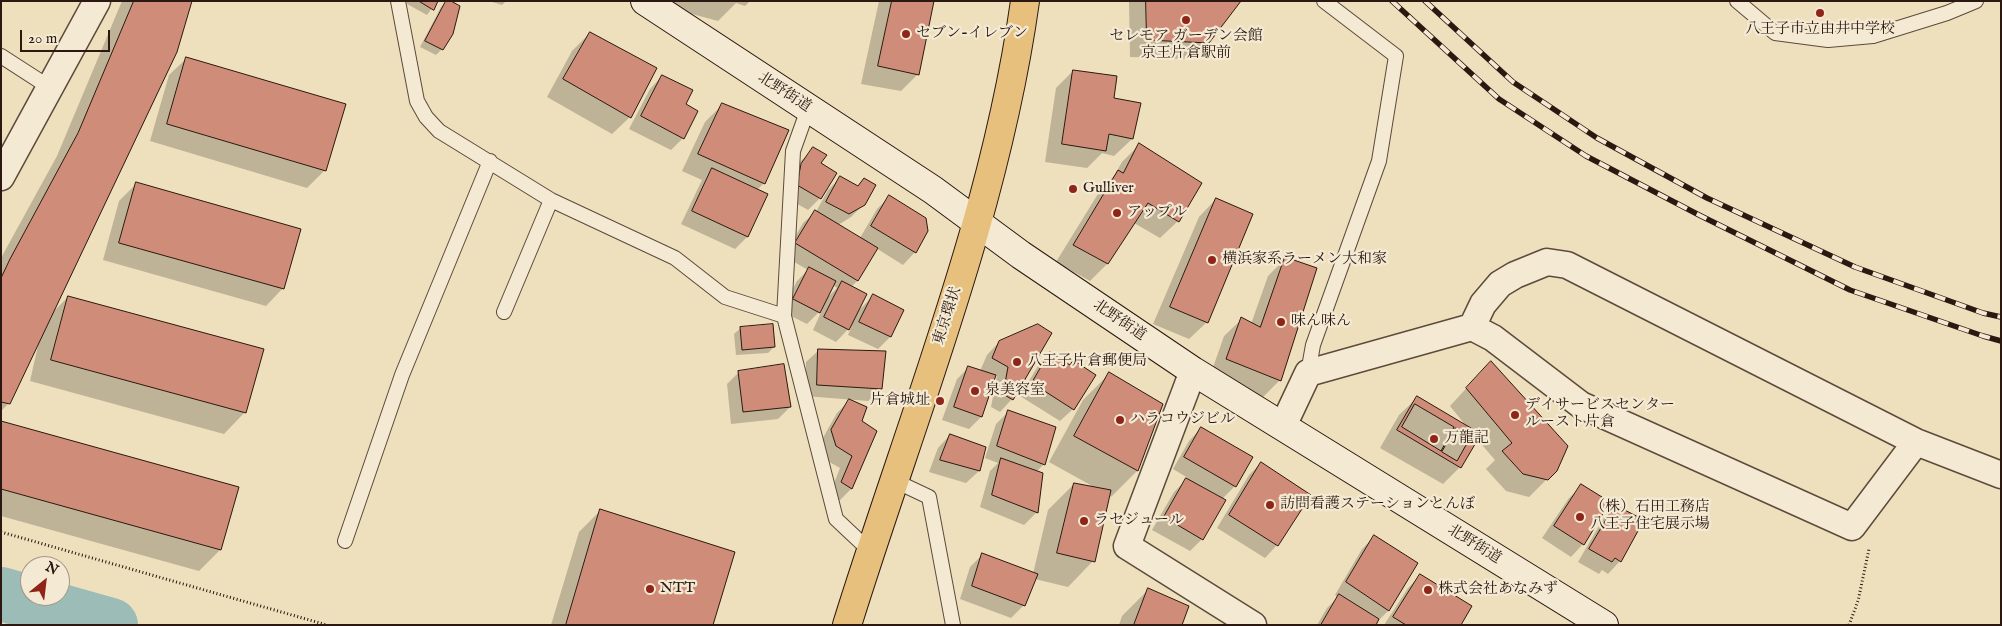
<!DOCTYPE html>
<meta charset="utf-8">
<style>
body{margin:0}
#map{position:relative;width:2002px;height:626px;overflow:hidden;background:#eedfbd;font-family:"IM FELL English",serif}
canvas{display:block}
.frame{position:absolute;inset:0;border:2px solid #2b1810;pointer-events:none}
.north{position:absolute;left:20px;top:556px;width:50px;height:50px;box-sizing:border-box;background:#f4ead4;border:1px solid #a49686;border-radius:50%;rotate:29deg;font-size:14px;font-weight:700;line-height:20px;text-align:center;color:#2b1810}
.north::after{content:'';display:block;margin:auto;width:18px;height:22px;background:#8f2418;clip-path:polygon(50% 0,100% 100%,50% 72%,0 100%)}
.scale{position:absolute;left:20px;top:30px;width:90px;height:22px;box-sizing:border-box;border:2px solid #2b1810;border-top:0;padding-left:6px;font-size:15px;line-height:18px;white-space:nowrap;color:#2b1810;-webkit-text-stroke:4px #f4ead4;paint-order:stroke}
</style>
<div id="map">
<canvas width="2002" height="626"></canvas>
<div class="frame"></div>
<div class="north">N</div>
<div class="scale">20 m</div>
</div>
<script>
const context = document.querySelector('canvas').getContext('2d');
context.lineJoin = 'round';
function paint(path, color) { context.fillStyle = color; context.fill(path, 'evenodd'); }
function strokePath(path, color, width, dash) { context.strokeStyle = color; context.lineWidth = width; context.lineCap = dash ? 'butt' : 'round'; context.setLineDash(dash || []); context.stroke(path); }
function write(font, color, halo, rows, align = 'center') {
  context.font = font + ' "IM FELL English","Noto Serif JP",serif'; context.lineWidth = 4.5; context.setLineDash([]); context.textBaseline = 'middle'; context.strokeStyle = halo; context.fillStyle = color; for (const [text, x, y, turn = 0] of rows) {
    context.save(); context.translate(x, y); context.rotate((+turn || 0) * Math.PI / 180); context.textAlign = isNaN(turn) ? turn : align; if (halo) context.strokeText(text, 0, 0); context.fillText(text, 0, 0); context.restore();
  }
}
paint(new Path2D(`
 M 122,1 L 191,1 L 52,313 L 68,297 L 245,412 L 224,434 L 30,381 L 40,337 L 9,403 L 1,411 L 1,258 L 57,156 Z
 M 407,1 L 437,1 L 427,15 L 407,4 Z
 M 447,1 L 442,49 L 436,55 L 420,47 L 441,7 Z
 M 489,1 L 506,1 L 502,5 Z
 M 644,1 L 750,1 L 745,6 L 736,3 L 718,21 Z
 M 879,1 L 932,1 L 918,74 L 901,91 L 861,84 Z
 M 1129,1 L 1239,1 L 1208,42 L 1191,59 L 1130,57 Z
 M 590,33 L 630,117 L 612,134 L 547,97 L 572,51 Z
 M 187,58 L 325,170 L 307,188 L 150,141 L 169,75 Z
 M 1073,71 L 1113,99 L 1139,104 L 1132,139 L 1114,156 L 1102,153 L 1087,168 L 1045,162 L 1056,88 Z
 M 662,76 L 684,104 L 683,138 L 671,150 L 629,129 L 650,89 Z
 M 723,104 L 764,183 L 757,190 L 747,237 L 735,249 L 681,224 L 702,180 L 682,171 L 705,122 Z
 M 1139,145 L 1178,221 L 1160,238 L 1134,223 L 1107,264 L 1090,281 L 1056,262 L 1101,189 L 1114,176 L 1122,162 Z
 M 814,149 L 819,163 L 820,198 L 808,210 L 785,197 L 790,178 L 801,161 Z
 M 840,178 L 857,187 L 864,179 L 864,204 L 851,217 L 838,225 L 860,238 L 877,209 L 889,197 L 915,252 L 903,265 L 876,248 L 857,281 L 851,287 L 857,312 L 873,296 L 903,310 L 890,337 L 878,349 L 848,335 L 852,325 L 836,342 L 813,330 L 823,308 L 807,324 L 781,311 L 797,281 L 808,270 L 784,256 L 803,223 L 816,212 L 828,190 ZM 833,285 L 837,288 L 826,299 Z
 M 137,183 L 283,288 L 266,306 L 103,260 L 119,201 Z
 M 1216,199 L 1207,322 L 1189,339 L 1153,324 L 1199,217 Z
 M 1285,259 L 1316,269 L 1280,380 L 1262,398 L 1210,376 L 1224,336 L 1242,319 L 1251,324 L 1268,276 Z
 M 741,328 L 774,347 L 768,353 L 736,355 L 734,334 Z
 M 1050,333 L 1012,399 L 1000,412 L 991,407 L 997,376 L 995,375 L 981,417 L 969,429 L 942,420 L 957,379 L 969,367 L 980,371 L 987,355 L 999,342 Z
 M 819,350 L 881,389 L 868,401 L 805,396 L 806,362 Z
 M 1050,354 L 1069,365 L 1073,362 L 1073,409 L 1060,421 L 1020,396 L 1038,366 Z
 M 739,372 L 790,407 L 778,419 L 731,424 L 727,384 Z
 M 1109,374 L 1161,404 L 1137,471 L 1111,497 L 1109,495 L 1093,561 L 1068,587 L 1035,579 L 1024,605 L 1011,618 L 960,599 L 970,567 L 982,555 L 1033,574 L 1048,510 L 1074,484 L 1094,487 L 1049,462 L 1083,400 Z
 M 1474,380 L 1556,470 L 1529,497 L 1506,491 L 1486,469 L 1495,460 L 1477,439 L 1460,467 L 1443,484 L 1380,448 L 1399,415 L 1417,398 L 1467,427 L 1450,406 Z
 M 849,401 L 861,421 L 875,431 L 851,489 L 839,501 L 830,494 L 840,468 L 824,459 L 820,443 L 837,413 Z
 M 1008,412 L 1055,428 L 1043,465 L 1036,472 L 1041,474 L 1036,513 L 1024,525 L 980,507 L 990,471 L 998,463 L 985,458 L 996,424 Z
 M 1,422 L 220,550 L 199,571 L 1,516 Z
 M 1201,428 L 1251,458 L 1235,486 L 1222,499 L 1202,539 L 1190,551 L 1152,530 L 1174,492 L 1188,478 L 1173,469 L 1189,441 Z
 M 950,435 L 985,448 L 979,471 L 966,483 L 929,472 L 938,448 Z
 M 1261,463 L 1309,495 L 1277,545 L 1265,558 L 1217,528 L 1249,475 Z
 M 1582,486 L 1609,503 L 1583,544 L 1571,557 L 1542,538 L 1569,498 Z
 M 1616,506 L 1620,561 L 1608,574 L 1602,570 L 1599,574 L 1578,562 L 1603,519 Z
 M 601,510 L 712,625 L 551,625 L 579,532 Z
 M 1374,537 L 1416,563 L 1388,611 L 1374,625 L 1317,625 L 1327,608 L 1338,597 L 1335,595 L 1362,549 Z
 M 1420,576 L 1460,625 L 1384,625 L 1408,588 Z
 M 1148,590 L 1181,625 L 1119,625 L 1122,616 Z`), '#0003');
strokePath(new Path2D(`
 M 1,594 L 111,625`), '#9bbcb7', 54);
const building = new Path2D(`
 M 134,1 L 192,1 L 177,52 L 10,404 L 1,402 L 1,278 L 10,259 L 78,133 Z
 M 419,1 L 438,1 L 434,10 Z
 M 446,1 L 451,1 L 460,6 L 453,34 L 443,50 L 425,41 Z
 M 892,1 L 934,1 L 919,75 L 878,66 Z
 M 1146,1 L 1241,1 L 1209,43 L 1147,40 Z
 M 590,32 L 657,68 L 631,118 L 563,79 Z
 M 186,57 L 346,104 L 326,171 L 167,124 Z
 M 1073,70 L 1117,76 L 1114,98 L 1141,103 L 1133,139 L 1109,134 L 1106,151 L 1062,144 Z
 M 662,75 L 693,90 L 686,104 L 698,111 L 684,139 L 641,116 Z
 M 722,103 L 789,130 L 765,184 L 698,154 Z
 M 1139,143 L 1202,183 L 1179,222 L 1148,203 L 1108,264 L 1073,245 L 1118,170 L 1123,173 Z
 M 813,147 L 827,155 L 821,163 L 837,173 L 821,199 L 797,185 L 801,164 Z
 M 712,168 L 768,194 L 748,237 L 692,211 Z
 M 840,176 L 858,186 L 864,178 L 876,185 L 865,205 L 849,214 L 826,202 Z
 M 136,182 L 301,229 L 284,289 L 119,243 Z
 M 889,195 L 926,218 L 928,231 L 916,253 L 871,226 Z
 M 1216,198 L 1253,214 L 1208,323 L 1170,307 Z
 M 815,210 L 878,248 L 858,281 L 795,243 Z
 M 1285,257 L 1317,268 L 1281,381 L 1226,359 L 1241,317 L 1260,327 Z
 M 809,267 L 836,281 L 820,313 L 793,299 Z
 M 842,281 L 867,294 L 849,330 L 824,317 Z
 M 873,294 L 904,310 L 891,337 L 859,322 Z
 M 68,296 L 264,349 L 246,413 L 51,360 Z
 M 773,324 L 775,347 L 742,350 L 740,327 Z
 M 1038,324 L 1052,333 L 1013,400 L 1003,394 L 1008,367 L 992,358 L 999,341 Z
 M 818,349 L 886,351 L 882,389 L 817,385 Z
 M 1050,352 L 1070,365 L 1073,360 L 1096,375 L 1074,410 L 1032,383 Z
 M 1491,361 L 1568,446 L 1557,471 L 1548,480 L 1523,474 L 1502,451 L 1512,443 L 1466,388 Z
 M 784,364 L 791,407 L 743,412 L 738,371 Z
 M 968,366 L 996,375 L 982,417 L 954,407 Z
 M 1109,372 L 1163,404 L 1138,471 L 1074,436 Z
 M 1417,396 L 1481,434 L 1461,468 L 1397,430 Z
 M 849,399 L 867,407 L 862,421 L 877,431 L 852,489 L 841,482 L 852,456 L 836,446 L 831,430 Z
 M 1415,404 L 1454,427 L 1441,451 L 1402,427 Z
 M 1008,410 L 1056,427 L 1045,465 L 997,446 Z
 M 1,421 L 239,487 L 221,550 L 1,489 Z
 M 1201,427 L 1253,457 L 1236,487 L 1184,457 Z
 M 1456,428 L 1470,438 L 1457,461 L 1442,452 Z
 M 950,434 L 986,447 L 980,471 L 940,460 Z
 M 1001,458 L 1043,473 L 1038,513 L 992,495 Z
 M 1261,462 L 1311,495 L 1278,546 L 1229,515 Z
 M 1186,478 L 1226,500 L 1203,540 L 1164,517 Z
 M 1074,483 L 1111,490 L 1095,562 L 1057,553 Z
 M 1581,484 L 1610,502 L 1584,545 L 1554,526 Z
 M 1615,505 L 1644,520 L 1621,562 L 1615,558 L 1612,562 L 1589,549 Z
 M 600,509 L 735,552 L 713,625 L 566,625 Z
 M 1374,535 L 1418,563 L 1389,611 L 1346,582 Z
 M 982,553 L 1038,574 L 1025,606 L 972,586 Z
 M 1420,574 L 1472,606 L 1461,625 L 1406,625 L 1393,617 Z
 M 1148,588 L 1189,606 L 1182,625 L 1134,625 Z
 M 1339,594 L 1379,619 L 1376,625 L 1321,625 Z`);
paint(building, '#cf8d79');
strokePath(building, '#2b1810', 1);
const lane = new Path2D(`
 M 398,1 L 417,101 L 426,117 L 439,131 L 551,200 L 675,258 L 725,297 L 784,316
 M 1737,1 L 1775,33 L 1828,40 L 1873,36 L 1947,13 L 1976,1
 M 1,56 L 49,87
 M 808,109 L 793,151 L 784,316 L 836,519 L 870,551
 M 504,312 L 551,200
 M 1308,373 L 1313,345 L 1379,161 L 1396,56 L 1324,1
 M 893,480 L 929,497 L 953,625
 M 345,541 L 402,375 L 490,161`);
const street = new Path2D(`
 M 1,177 L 97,1
 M 1472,327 L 1483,304 L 1500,284 L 1515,275 L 1547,262 L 1567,265 L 1916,442 L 2001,475
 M 1193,371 L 1127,546 L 1253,625
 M 1283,426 L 1308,373 L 1472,327 L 1493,338 L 1581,405 L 1852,527 L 1916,442`);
const secondary = new Path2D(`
 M 645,1 L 933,190 L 1021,255 L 1193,371 L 1604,625`);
const highway = new Path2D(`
 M 847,625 C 911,419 995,216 1025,1`);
strokePath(lane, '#5c4a3b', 16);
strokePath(street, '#5c4a3b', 29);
strokePath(secondary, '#2b1810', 30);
strokePath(highway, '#2b1810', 30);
strokePath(new Path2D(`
 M 1,532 L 327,625
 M 1849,625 L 1858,601 L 1869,549`), '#2b1810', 3, [1, 2.5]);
strokePath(lane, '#f4ead4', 14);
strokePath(street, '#f4ead4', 26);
strokePath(secondary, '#f4ead4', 28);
strokePath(highway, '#e7c07e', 28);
const rail = new Path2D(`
 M 1392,1 L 1499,99 L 1586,156 L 1699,215 L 1850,290 L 1983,336 L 2001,341
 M 1425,1 L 1513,82 L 1597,138 L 1707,198 L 1855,267 L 1983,313 L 2001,317`);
strokePath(rail, '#2b1810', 5.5);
strokePath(rail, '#f4ead4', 4, [11]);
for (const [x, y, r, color] of [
 [1820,13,5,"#8f2418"],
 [1186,20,5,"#8f2418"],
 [906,34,5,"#8f2418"],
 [1073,189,5,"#8f2418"],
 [1117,213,5,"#8f2418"],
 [1212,260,5,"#8f2418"],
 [1281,322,5,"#8f2418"],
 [1017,362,5,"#8f2418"],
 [975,391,5,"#8f2418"],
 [940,401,5,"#8f2418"],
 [1515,415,5,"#8f2418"],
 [1120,420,5,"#8f2418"],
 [1434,439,5,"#8f2418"],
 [1270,505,5,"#8f2418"],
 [1580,517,5,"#8f2418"],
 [1084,521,5,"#8f2418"],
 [650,589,5,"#8f2418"],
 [1428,590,5,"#8f2418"]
]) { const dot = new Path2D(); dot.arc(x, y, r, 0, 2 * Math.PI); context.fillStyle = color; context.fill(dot); strokePath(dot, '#f4ead4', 2); }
write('15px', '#2b1810', '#f4ead4', [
 ["八王子市立由井中学校",1820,30,"center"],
 ["セブン-イレブン",916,34],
 ["セレモア ガーデン会館",1186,37,"center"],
 ["京王片倉駅前",1186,54,"center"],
 ["Gulliver",1083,189],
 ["アップル",1127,213],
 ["横浜家系ラーメン大和家",1222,260],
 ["味ん味ん",1291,322],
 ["八王子片倉郵便局",1027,362],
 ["泉美容室",985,391],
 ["片倉城址",930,401,"right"],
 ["デイサービスセンター",1525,406],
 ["ルースト片倉",1525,423],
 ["ハラコウジビル",1130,420],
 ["万龍記",1444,439],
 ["訪問看護ステーションとんぼ",1280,505],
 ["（株）石田工務店",1590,508],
 ["八王子住宅展示場",1590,525],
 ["ラセジュール",1094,521],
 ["NTT",660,589],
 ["株式会社あなみず",1438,590]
], 'left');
write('15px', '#2b1810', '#f4ead4', [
 ["北野街道",784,93,33],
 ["東京環状",948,316,-72],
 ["北野街道",1119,321,34],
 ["北野街道",1474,545,32]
]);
</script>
